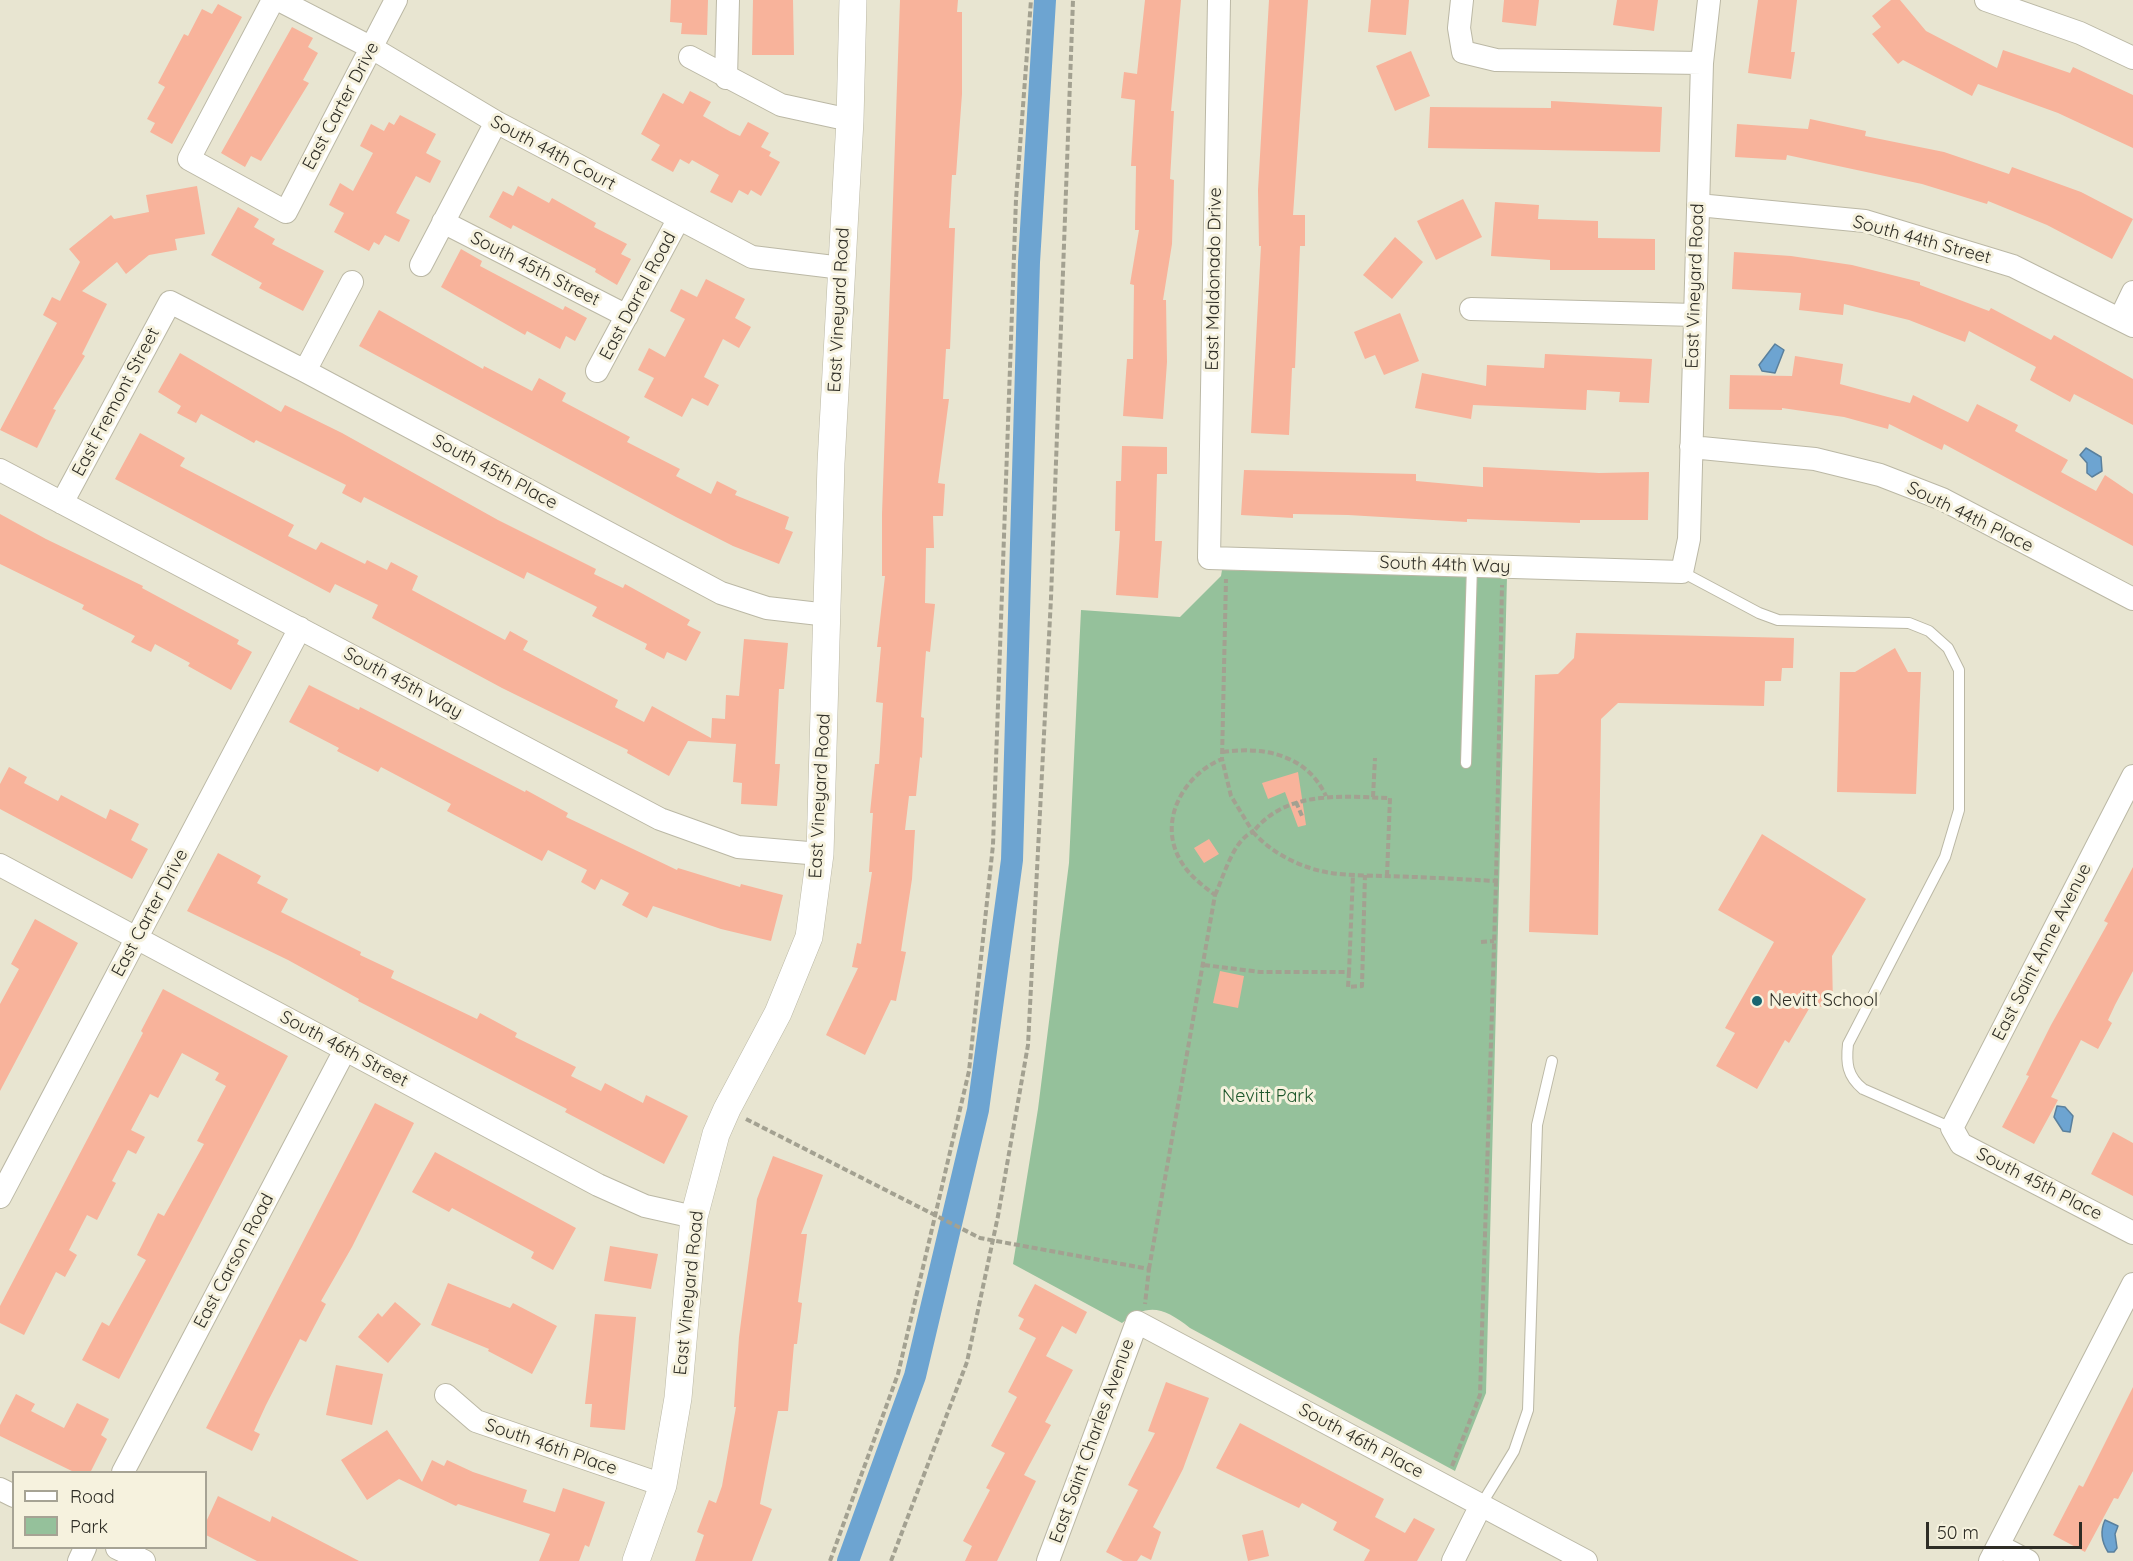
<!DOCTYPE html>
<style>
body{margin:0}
#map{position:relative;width:2133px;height:1561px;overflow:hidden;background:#e8e5d1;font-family:Quicksand,sans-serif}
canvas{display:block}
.legend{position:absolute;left:12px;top:1471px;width:195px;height:78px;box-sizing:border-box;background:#f6f2de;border:2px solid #a6a394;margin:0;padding:8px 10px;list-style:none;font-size:18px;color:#2e2d25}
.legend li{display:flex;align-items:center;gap:12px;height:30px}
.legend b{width:30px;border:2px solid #a6a394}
.scale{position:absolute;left:1926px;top:1522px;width:156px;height:27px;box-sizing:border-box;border:3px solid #2e2d25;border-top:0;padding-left:8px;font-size:18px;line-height:21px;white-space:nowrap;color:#2e2d25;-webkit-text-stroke:4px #f6f2de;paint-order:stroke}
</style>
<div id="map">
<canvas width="2133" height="1561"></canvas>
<ul class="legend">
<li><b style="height:8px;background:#fff"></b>Road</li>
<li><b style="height:16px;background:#95c19b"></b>Park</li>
</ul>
<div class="scale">50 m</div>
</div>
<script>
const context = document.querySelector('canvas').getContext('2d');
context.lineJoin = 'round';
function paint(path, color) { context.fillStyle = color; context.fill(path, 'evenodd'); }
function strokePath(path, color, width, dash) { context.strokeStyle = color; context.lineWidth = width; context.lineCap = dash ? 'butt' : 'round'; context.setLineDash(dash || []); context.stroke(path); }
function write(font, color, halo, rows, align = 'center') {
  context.font = font + ' Quicksand,sans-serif'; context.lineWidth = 6; context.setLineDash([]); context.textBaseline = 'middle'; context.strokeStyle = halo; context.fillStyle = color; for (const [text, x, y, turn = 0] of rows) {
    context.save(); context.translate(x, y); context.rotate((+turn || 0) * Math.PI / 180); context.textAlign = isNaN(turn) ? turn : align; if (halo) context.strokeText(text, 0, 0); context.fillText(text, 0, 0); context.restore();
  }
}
paint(new Path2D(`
 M 1222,570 L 1507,577 L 1486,1393 L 1455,1471 L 1190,1328 C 1164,1308 1149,1302 1122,1323 L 1013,1264 L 1038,1109 L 1069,863 L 1081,610 L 1180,617 L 1221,576 Z`), '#95c19b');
const water = new Path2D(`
 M 1775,344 L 1784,350 L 1775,373 L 1762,371 L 1759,365 Z
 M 2086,448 L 2101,457 L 2102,471 L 2092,477 L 2087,473 L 2087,463 L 2080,455 Z
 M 2057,1106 L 2065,1107 L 2073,1116 L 2070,1132 L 2063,1131 L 2054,1117 Z
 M 2105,1520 L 2118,1526 L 2115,1534 L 2117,1548 L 2114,1552 L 2108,1552 C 2101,1541 2100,1531 2105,1520 Z`);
paint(water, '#6da4d1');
strokePath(water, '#5a809d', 1.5);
strokePath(new Path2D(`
 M 848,1561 L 915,1376 L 978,1110 L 1012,860 L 1029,262 L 1045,0`), '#6da4d1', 22);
paint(new Path2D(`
 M 671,0 L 708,0 L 707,35 L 681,34 L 682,23 L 670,22 Z
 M 753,0 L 793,0 L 794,55 L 752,55 Z
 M 900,0 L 958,0 L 957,12 L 962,12 L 962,94 L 956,175 L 952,175 L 949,228 L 955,228 L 950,349 L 946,349 L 943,399 L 949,399 L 938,483 L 945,484 L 943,516 L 933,516 L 934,548 L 926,548 L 925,603 L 935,604 L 930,652 L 926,651 L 921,717 L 924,718 L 922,758 L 920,757 L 916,796 L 909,796 L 905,830 L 915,830 L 912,879 L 901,951 L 906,952 L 896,1001 L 891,1000 L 865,1055 L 826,1035 L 858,968 L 852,967 L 857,943 L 861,944 L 872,872 L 869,872 L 873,813 L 870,813 L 875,764 L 879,764 L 883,703 L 876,702 L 881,647 L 877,647 L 885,576 L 882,576 L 882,514 Z
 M 1145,0 L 1181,0 L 1171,111 L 1174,111 L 1170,179 L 1174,180 L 1172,244 L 1163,300 L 1166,300 L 1167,362 L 1163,419 L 1123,416 L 1127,359 L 1133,359 L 1134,285 L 1130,284 L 1139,230 L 1135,230 L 1136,166 L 1131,166 L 1135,100 L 1121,98 L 1124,72 L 1137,74 Z
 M 1269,0 L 1308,0 L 1293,215 L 1305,215 L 1305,246 L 1300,246 L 1295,368 L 1292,368 L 1289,435 L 1251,433 L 1261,246 L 1259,246 L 1258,190 Z
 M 1371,0 L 1409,0 L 1406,35 L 1368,32 Z
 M 1504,0 L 1539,0 L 1536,26 L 1502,22 Z
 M 1617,0 L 1658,0 L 1654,31 L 1613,25 Z
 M 1758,0 L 1797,0 L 1791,52 L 1795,52 L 1791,79 L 1748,73 Z
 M 1891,0 L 1900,0 L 1926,31 L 1997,68 L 2003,50 L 2070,73 L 2073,67 L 2133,95 L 2133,148 L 2058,113 L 1978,84 L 1972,96 L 1903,60 L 1898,64 L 1872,34 L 1881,27 L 1872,16 Z
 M 218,4 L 242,17 L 172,144 L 150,132 L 155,123 L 147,119 L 165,87 L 158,83 L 184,34 L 188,36 L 202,9 L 212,14 Z
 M 292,27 L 313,38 L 308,47 L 318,53 L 303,80 L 309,83 L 261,161 L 251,156 L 245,167 L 221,153 Z
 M 1411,51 L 1430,96 L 1395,111 L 1376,66 Z
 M 690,91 L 711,102 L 703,116 L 731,132 L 740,136 L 748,122 L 769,133 L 761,147 L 771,152 L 769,156 L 780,162 L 761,196 L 751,190 L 748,195 L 739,190 L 732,203 L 710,192 L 719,175 L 692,160 L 689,164 L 680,159 L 673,172 L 651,160 L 660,145 L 641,134 L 663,93 L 683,104 Z
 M 1551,101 L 1662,107 L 1660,152 L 1428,148 L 1430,107 L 1551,108 Z
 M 400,115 L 436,134 L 426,153 L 441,161 L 430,183 L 416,176 L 396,213 L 410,220 L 399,242 L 385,235 L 379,245 L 374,242 L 369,251 L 334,232 L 344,213 L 329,205 L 340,183 L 353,191 L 373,153 L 360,146 L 371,124 L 384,131 L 389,122 L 394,125 Z
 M 1810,119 L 1866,131 L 1865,136 L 1944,152 L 2009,174 L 2012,167 L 2081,192 L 2133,219 L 2112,259 L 2047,225 L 1988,201 L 1987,204 L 1922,184 L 1787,155 L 1786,160 L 1735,157 L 1737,124 L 1808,129 Z
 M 197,186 L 205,234 L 175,239 L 177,250 L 149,255 L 126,274 L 117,262 L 82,291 L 107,304 L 82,354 L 85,356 L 53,409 L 56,410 L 37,448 L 0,430 L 57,323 L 43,315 L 52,297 L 60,301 L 80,262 L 69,249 L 111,215 L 114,219 L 149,212 L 146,195 Z
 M 518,186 L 549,203 L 552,198 L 596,223 L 594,227 L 627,244 L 621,254 L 631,259 L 617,285 L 595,272 L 596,269 L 513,225 L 511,229 L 489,217 L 503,191 L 513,196 Z
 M 1463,199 L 1482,237 L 1436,260 L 1417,221 Z
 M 1495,202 L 1539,205 L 1538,219 L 1598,221 L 1598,238 L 1655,239 L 1655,270 L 1550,270 L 1550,260 L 1491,256 Z
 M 238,207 L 259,219 L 254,227 L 275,239 L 272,244 L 324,271 L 303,311 L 259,288 L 262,283 L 211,255 Z
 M 1395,237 L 1423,262 L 1392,299 L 1363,275 Z
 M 461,249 L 482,261 L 480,266 L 563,310 L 565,306 L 587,318 L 575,341 L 566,336 L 560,349 L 527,331 L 525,335 L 441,287 Z
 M 1734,252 L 1791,256 L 1852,265 L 1920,282 L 1920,285 L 1989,311 L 1991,308 L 2051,340 L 2054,335 L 2133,379 L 2133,425 L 2074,394 L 2070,402 L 2030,380 L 2036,367 L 1969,331 L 1965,342 L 1909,320 L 1844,304 L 1843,315 L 1799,310 L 1801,293 L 1732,289 Z
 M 706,279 L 745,299 L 735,318 L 751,327 L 739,348 L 723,339 L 704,377 L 719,385 L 708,406 L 692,398 L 682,417 L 644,397 L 654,378 L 638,370 L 649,348 L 665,357 L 685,319 L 670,311 L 681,289 L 697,297 Z
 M 379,310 L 483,369 L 484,366 L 532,391 L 539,378 L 566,393 L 562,401 L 630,437 L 627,442 L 680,469 L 676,476 L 711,494 L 717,481 L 737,491 L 735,495 L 789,517 L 785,529 L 793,532 L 779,564 L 733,546 L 676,517 L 359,346 Z
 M 1400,313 L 1419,361 L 1384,375 L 1375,355 L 1365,359 L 1354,332 Z
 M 180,353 L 281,412 L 285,405 L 342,433 L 498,520 L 596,569 L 594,574 L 623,588 L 625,584 L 690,620 L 687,625 L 701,632 L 686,661 L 667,652 L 664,659 L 645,649 L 647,644 L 592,616 L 597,607 L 527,572 L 524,579 L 364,497 L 361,503 L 342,493 L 346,485 L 256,440 L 254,443 L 201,414 L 196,423 L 177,413 L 181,406 L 158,392 Z
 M 1545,354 L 1652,359 L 1649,403 L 1619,402 L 1620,392 L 1587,390 L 1586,410 L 1473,405 L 1471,419 L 1415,408 L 1422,373 L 1486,386 L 1487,365 L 1544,368 Z
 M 1795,356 L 1843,364 L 1840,384 L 1910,403 L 1913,395 L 1968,422 L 1977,404 L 2018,425 L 2015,431 L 2068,460 L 2061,472 L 2096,491 L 2105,475 L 2133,494 L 2133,546 L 1944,444 L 1942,450 L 1889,424 L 1888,429 L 1844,417 L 1782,408 L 1782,410 L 1729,409 L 1730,375 L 1792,376 Z
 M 140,433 L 185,458 L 180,466 L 294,525 L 288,536 L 316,550 L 321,542 L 365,564 L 367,560 L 387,570 L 391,562 L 418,576 L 412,590 L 505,640 L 510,631 L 528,641 L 523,650 L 618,700 L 615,707 L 644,722 L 652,706 L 711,738 L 712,718 L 725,719 L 726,695 L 739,696 L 744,639 L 788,643 L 784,689 L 779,689 L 775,764 L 780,764 L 777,806 L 741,804 L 742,783 L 733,782 L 736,744 L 688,741 L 669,776 L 627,753 L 628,750 L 502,688 L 372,618 L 378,605 L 335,584 L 330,593 L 115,479 Z
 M 1122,446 L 1167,447 L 1167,474 L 1157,474 L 1155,541 L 1162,541 L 1158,598 L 1116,595 L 1120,531 L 1115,531 L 1116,481 L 1121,481 Z
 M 1483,467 L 1599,473 L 1649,472 L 1648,520 L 1580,520 L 1580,523 L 1467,519 L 1467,522 L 1348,515 L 1293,514 L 1293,518 L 1241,515 L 1244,470 L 1416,474 L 1416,481 L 1483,487 Z
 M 0,514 L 46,539 L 143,586 L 142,588 L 239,640 L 237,644 L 252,652 L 231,690 L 188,666 L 190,663 L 155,644 L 151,652 L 131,642 L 135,636 L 82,609 L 84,605 L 0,564 Z
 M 1576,633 L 1794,638 L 1793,668 L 1782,668 L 1781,681 L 1765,681 L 1764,706 L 1618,703 L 1601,719 L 1598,935 L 1529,932 L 1535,675 L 1558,674 L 1574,658 Z
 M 1895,648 L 1908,672 L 1921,672 L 1916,794 L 1837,792 L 1840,672 L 1855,672 Z
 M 309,685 L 359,710 L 360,707 L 525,792 L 526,790 L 568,813 L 566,817 L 677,870 L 678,868 L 740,887 L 741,884 L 783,895 L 771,941 L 721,929 L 653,906 L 647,918 L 622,905 L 629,893 L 601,879 L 595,890 L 581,882 L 587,870 L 548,850 L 542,861 L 447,811 L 451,804 L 381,767 L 378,772 L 337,751 L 339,748 L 289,722 Z
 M 9,767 L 27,777 L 24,783 L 58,801 L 61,795 L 106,819 L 110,809 L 139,824 L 131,840 L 148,849 L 132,879 L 0,809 L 0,784 Z
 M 1298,772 L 1306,825 L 1298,827 L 1285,792 L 1268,799 L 1262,783 Z
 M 1762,834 L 1866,899 L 1832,956 L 1833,1006 L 1810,1007 L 1789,1043 L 1785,1040 L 1757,1089 L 1716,1066 L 1735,1033 L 1725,1028 L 1774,942 L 1718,910 Z
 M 1209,839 L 1219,854 L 1204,863 L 1194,848 Z
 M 218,853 L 261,876 L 257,883 L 288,899 L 281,912 L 361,952 L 360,955 L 394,971 L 391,978 L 477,1019 L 480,1013 L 517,1033 L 515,1037 L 576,1067 L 571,1076 L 601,1091 L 605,1083 L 643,1103 L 646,1095 L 688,1116 L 664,1164 L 565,1112 L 567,1109 L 358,1001 L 359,999 L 288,960 L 187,911 Z
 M 2133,867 L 2133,971 L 2115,1005 L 2108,1020 L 2112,1023 L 2098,1049 L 2081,1040 L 2051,1097 L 2058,1100 L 2034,1144 L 2002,1127 L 2029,1076 L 2026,1075 L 2051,1025 L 2108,923 L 2104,921 Z
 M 35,919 L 78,943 L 0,1091 L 0,1004 L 19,969 L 11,964 Z
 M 1220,971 L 1244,976 L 1238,1008 L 1213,1003 Z
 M 163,989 L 288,1056 L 119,1379 L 82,1360 L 102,1322 L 109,1326 L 146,1260 L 137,1255 L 158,1213 L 164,1216 L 204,1144 L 197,1141 L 226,1086 L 215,1080 L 219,1073 L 182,1053 L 158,1098 L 150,1094 L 131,1130 L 145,1137 L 136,1154 L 128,1150 L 112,1181 L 116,1183 L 97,1220 L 87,1215 L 69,1250 L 77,1255 L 65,1277 L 56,1272 L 24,1335 L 0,1323 L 0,1306 L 143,1033 L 141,1031 Z
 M 375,1103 L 414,1123 L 352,1247 L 321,1301 L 326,1304 L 306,1342 L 300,1339 L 266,1405 L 254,1431 L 260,1434 L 252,1451 L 206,1428 Z
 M 2113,1132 L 2133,1143 L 2133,1196 L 2091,1174 Z
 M 435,1152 L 576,1228 L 553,1270 L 531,1258 L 534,1252 L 452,1208 L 449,1212 L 412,1192 Z
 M 773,1156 L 823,1175 L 801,1234 L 807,1234 L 798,1302 L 802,1303 L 797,1344 L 794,1344 L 788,1411 L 778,1411 L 760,1504 L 772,1509 L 752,1561 L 695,1561 L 704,1535 L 697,1532 L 709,1500 L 716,1503 L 722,1486 L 736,1407 L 734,1407 L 739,1337 L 757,1199 Z
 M 610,1246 L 658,1254 L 651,1289 L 604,1281 Z
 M 448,1283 L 510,1308 L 513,1303 L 557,1326 L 532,1374 L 488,1351 L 489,1349 L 431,1325 Z
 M 1035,1284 L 1087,1312 L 1076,1334 L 1062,1326 L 1046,1356 L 1073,1370 L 1045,1422 L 1051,1425 L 1024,1475 L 1036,1481 L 997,1561 L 965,1561 L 972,1546 L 963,1541 L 990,1490 L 986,1488 L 1005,1453 L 991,1446 L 1017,1397 L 1008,1392 L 1036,1338 L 1019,1329 L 1024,1319 L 1018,1316 Z
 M 395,1302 L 421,1324 L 388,1363 L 358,1337 L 378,1313 L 382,1317 Z
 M 595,1314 L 636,1317 L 625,1430 L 590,1427 L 592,1404 L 585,1404 Z
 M 336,1365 L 383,1374 L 372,1425 L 326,1415 Z
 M 1166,1382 L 1209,1398 L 1183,1469 L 1153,1527 L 1161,1532 L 1151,1560 L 1141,1555 L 1137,1561 L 1123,1561 L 1106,1552 L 1138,1490 L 1128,1485 L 1155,1433 L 1148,1431 Z
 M 2133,1387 L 2133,1471 L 2118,1499 L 2114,1498 L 2085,1552 L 2053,1535 L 2079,1485 L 2083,1487 Z
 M 16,1394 L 35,1404 L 31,1411 L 64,1428 L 77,1403 L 109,1419 L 101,1435 L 107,1439 L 90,1473 L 76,1473 L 0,1436 L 0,1425 Z
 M 1240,1423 L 1384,1499 L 1375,1517 L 1405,1533 L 1414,1518 L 1435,1529 L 1417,1561 L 1364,1561 L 1370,1550 L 1333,1530 L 1337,1522 L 1302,1503 L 1299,1508 L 1216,1468 Z
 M 387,1430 L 422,1482 L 432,1460 L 444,1466 L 447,1460 L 473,1472 L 527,1490 L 523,1502 L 555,1512 L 563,1488 L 605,1502 L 589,1547 L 585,1545 L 579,1561 L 539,1561 L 550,1534 L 458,1504 L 456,1506 L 399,1479 L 367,1500 L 341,1460 Z
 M 218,1496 L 270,1522 L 272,1516 L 359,1561 L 257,1561 L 206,1535 L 206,1522 Z
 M 1263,1530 L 1269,1556 L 1248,1561 L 1242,1535 Z`), '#f8b39b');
const service = new Path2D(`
 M 1682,572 L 1759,613 L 1778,620 L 1909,623 L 1929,631 L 1948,648 L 1959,670 L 1959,810 L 1956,820 L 1945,857 L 1848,1044 C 1846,1063 1847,1076 1863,1089 L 1952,1128
 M 1466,763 L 1472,566
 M 1481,1505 L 1514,1451 L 1528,1410 L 1537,1125 L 1552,1061`);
const minor = new Path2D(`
 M 273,0 L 189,159 L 286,212 L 396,0
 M 279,0 L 372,48 L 496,122 L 752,257 L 842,268
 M 1219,0 L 1209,558 L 1682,572 L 1689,539 L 1702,63 L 1709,0
 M 1462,0 L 1459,28 L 1463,52 L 1496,60 L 1702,63
 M 1986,0 L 2080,33 L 2133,58
 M 690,57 L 781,105 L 850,120
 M 726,78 L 728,0
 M 1698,205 L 1865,221 L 2013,266 L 2133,326
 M 443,222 L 627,316
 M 421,265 L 496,122
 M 1471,309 L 1695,315
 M 2120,319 L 2133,292
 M 305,371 L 352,282
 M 597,371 L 678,220
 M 1691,447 L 1815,459 L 1880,475 L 1942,499 L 2133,599
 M 0,470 L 660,819 L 738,847 L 820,854
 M 62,503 L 170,302 L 305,371 L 721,593 L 767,608 L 828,615
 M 2133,776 L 1952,1128 L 1961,1144 L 2133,1233
 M 0,865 L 598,1185 L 645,1206 L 694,1217
 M 0,1197 L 300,628
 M 446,1395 L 476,1421 L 663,1485
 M 123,1472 L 345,1050
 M 0,1489 L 14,1496
 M 1999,1546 L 2028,1561
 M 117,1548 L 144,1561
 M 79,1561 L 85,1548
 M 1048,1561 L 1137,1322 L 1586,1561
 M 1453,1561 L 1481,1505
 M 1990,1561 L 2133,1284`);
const tertiary = new Path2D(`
 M 636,1561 L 663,1485 L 678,1398 L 694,1217 L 716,1134 L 727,1109 L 778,1013 L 809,937 L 820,854 L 831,463 L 850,120 L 853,0`);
strokePath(service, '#bbb8a5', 12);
strokePath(minor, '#bbb8a5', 24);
strokePath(tertiary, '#bbb8a5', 28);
strokePath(new Path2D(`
 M 1223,752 C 1264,746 1307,755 1326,796
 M 1373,797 L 1375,758
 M 1296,802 L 1302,816
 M 1387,876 L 1390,798 C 1342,797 1287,789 1253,832 C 1267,848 1287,860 1307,867 C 1331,876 1360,875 1385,876 C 1422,877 1459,879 1496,881 L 1502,585
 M 1215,895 C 1224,876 1233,840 1253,832 L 1231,796 L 1222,759
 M 1481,942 L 1494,941
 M 1204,965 L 1260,972 L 1349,972 L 1353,874
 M 1349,972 L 1348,987 L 1362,986 L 1365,875
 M 746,1119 L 980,1238 L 1149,1269 L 1145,1304
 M 1149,1269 L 1215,895 C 1203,886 1190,876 1182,863 C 1156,823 1183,775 1222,759 L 1226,579
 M 1452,1466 L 1480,1395 L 1496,881
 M 830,1561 L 898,1374 L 969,1071 L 993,845 L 1016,199 L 1031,0
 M 891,1561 L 967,1362 L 998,1216 L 1028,1045 L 1051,598 L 1073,0`), '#a3a191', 4, [6, 3]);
strokePath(service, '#fff', 10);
strokePath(minor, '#fff', 22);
strokePath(tertiary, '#fff', 27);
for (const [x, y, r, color] of [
 [1757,1001,6,"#1a6570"]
]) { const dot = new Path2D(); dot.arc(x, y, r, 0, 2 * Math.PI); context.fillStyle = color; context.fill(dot); strokePath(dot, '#f6f2de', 2); }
write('18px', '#2e2d25', '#f6f2de', [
 ["East Carter Drive",341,106,-62],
 ["South 44th Court",553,153,28],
 ["South 44th Street",1922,240,15],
 ["South 45th Street",535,269,27],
 ["East Maldonado Drive",1214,279,-89],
 ["East Vineyard Road",1695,286,-88],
 ["East Darrel Road",638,296,-62],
 ["East Vineyard Road",839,310,-87],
 ["East Fremont Street",116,402,-62],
 ["South 45th Place",495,472,28],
 ["South 44th Place",1970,517,26],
 ["South 44th Way",1445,565,2],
 ["South 45th Way",403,683,28],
 ["East Vineyard Road",820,796,-87],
 ["East Carter Drive",150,913,-62],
 ["East Saint Anne Avenue",2042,952,-63],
 ["South 46th Street",344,1049,28],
 ["South 45th Place",2039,1184,27],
 ["East Carson Road",234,1261,-62],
 ["East Vineyard Road",689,1293,-84],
 ["East Saint Charles Avenue",1092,1441,-70],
 ["South 46th Place",1361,1441,28],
 ["South 46th Place",551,1447,19]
]);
write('18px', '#2e2d25', '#f6f2de', [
 ["Nevitt School",1769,1001]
], 'left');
write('18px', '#1c562a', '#f6f2de', [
 ["Nevitt Park",1268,1097]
]);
</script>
